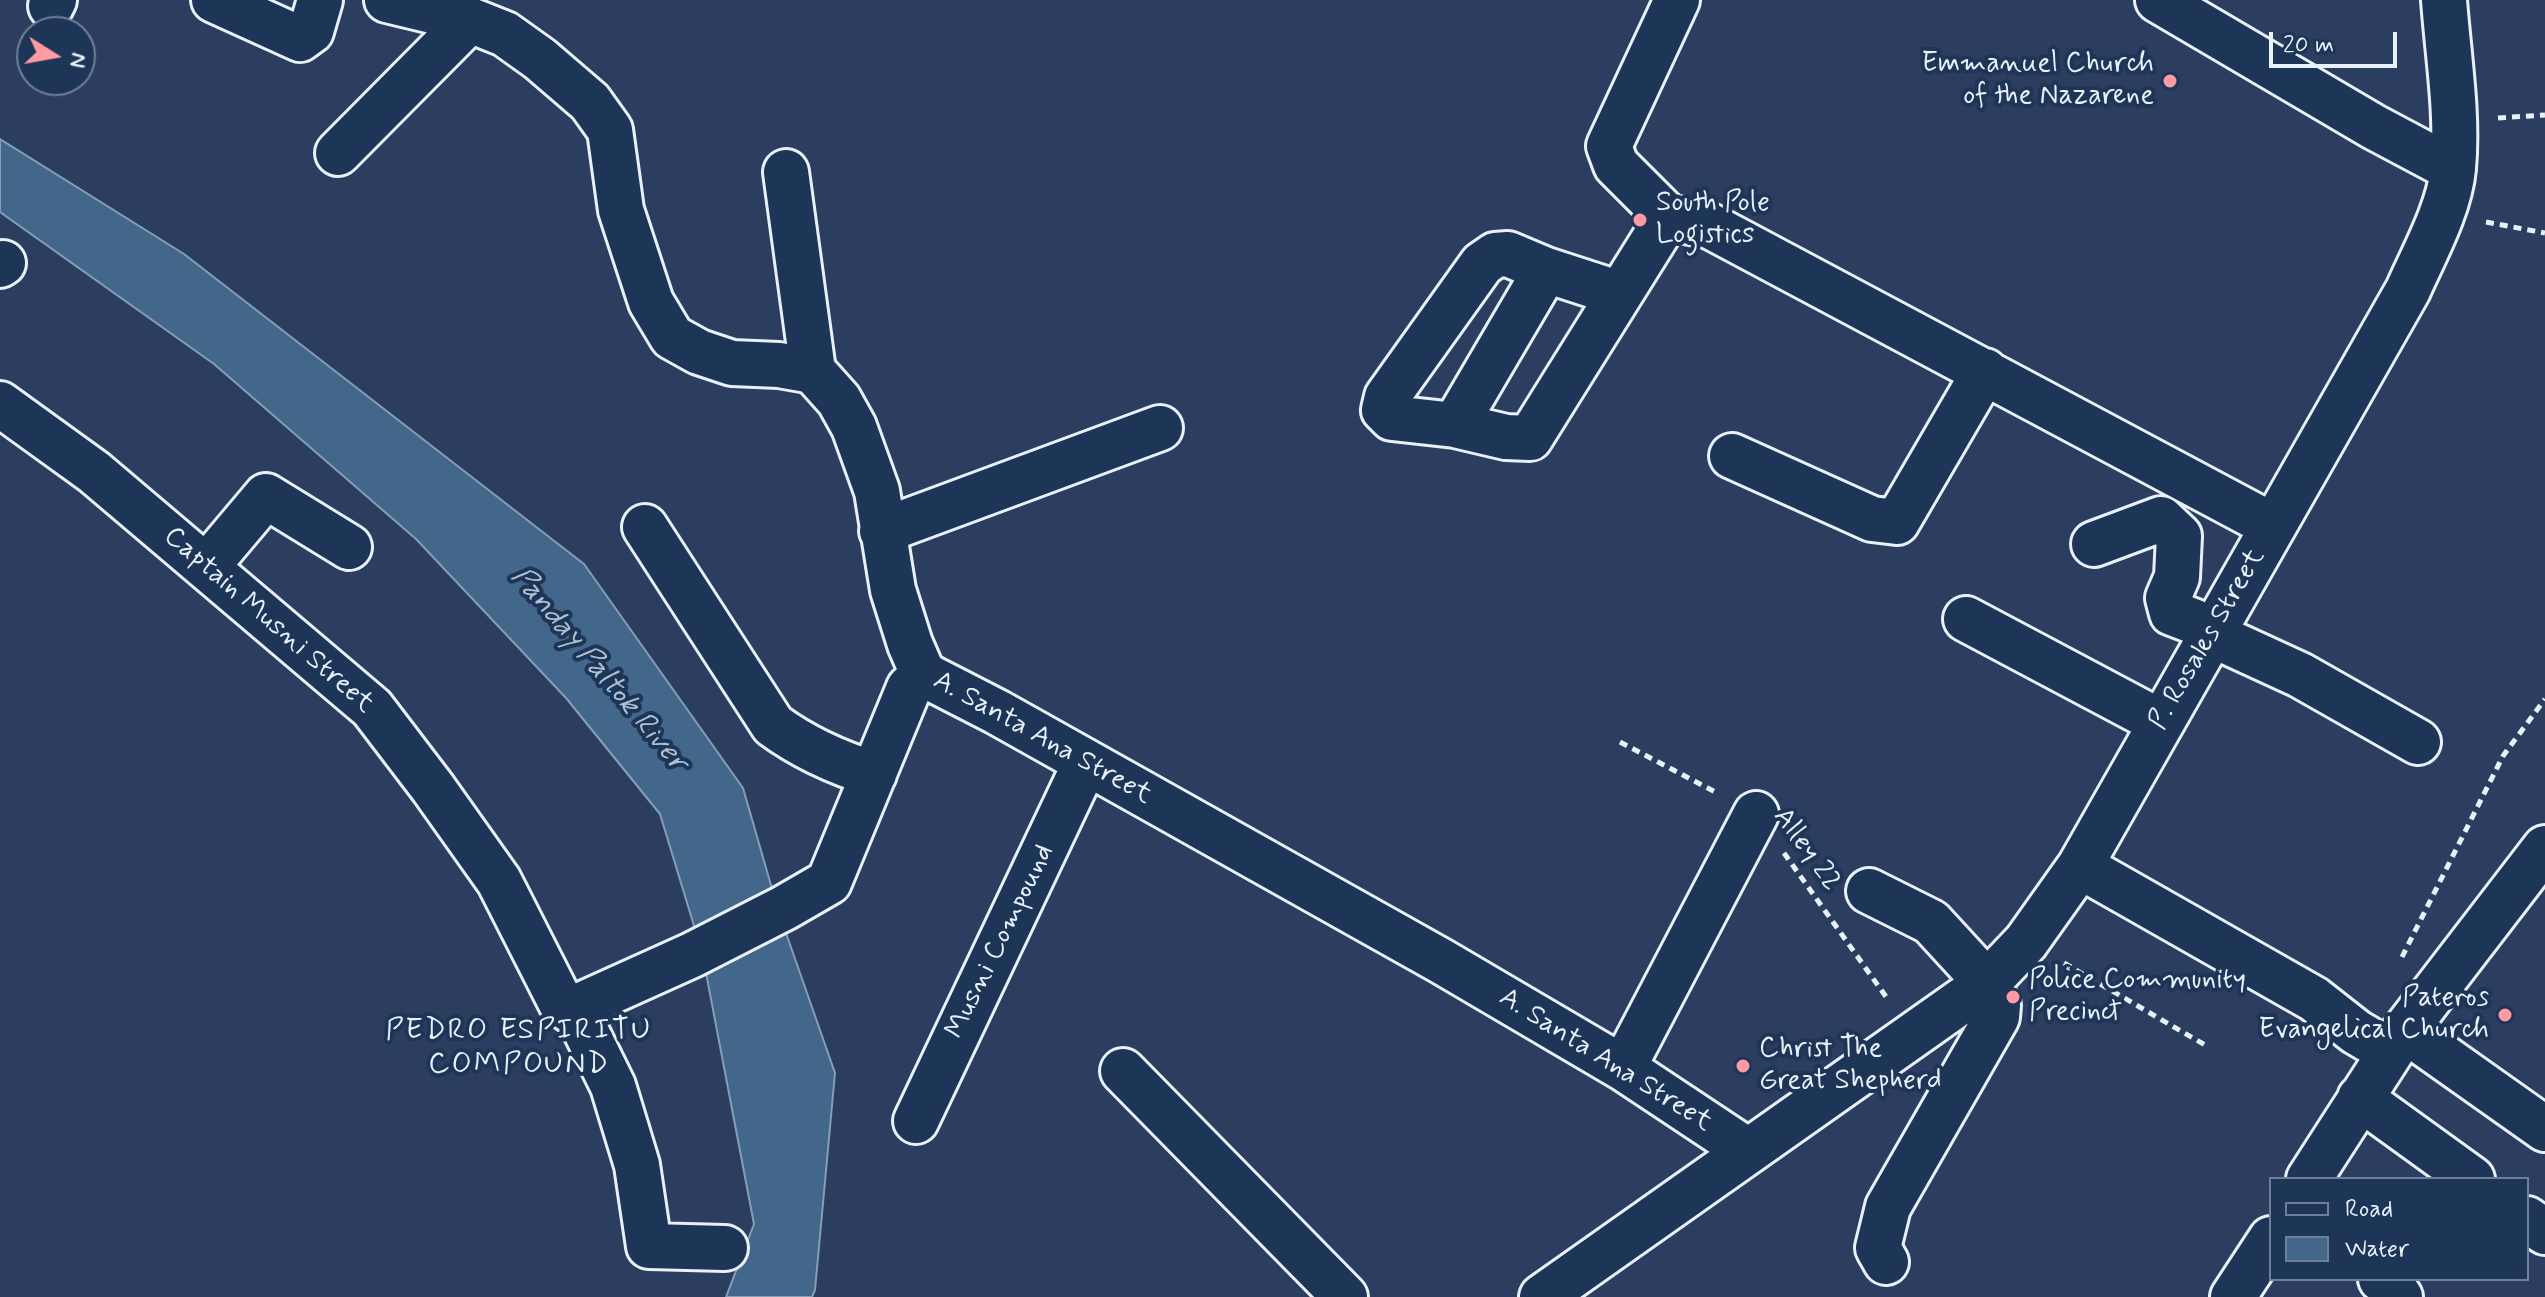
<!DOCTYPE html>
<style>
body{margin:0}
#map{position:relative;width:2545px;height:1297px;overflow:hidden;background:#2b3e60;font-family:Mynerve,sans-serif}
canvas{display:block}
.legend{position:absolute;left:2269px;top:1177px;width:260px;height:104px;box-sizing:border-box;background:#1d3557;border:2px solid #6e8097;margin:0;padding:10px 14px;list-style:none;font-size:24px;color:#e8f1f8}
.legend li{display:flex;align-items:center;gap:16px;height:40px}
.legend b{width:40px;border:2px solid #6e8097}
.north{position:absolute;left:16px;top:16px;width:80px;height:80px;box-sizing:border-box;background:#1d3557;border:2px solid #6e8097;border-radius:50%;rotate:101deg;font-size:22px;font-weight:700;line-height:32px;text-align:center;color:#e8f1f8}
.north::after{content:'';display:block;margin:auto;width:28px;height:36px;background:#ff9aa2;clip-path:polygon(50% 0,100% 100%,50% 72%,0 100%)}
.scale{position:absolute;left:2269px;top:32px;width:128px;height:36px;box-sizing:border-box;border:4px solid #e8f1f8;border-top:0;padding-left:10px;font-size:24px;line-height:28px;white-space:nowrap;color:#e8f1f8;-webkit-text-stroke:6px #1d3557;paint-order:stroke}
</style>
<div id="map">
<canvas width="2545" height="1297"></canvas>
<ul class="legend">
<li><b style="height:10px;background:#1d3557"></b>Road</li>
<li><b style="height:22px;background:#43678a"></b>Water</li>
</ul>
<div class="north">N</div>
<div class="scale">20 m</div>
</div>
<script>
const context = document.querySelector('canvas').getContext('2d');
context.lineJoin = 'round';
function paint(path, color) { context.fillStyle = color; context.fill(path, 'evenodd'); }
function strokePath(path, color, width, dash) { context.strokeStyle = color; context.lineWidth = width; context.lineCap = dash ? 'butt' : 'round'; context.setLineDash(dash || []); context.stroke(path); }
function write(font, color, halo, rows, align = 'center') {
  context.font = font + ' Mynerve,sans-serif'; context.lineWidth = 8; context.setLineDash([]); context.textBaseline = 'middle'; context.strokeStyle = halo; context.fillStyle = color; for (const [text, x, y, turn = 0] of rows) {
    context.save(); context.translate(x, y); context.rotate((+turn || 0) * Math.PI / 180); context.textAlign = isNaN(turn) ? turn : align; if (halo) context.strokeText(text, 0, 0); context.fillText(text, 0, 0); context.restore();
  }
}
const water = new Path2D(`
 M 0,139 L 184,254 L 584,564 L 743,788 L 779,913 L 835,1073 L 815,1290 L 812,1297 L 726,1297 L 754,1224 L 702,952 L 660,814 L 566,698 L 416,539 L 214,364 L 0,212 Z`);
paint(water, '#43678a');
strokePath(water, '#859eb6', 2);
const minor = new Path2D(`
 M 214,0 L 300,39 L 311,31 L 320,0
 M 387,0 L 470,20
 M 2158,0 L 2374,127 L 2453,169
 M 51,6 L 54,0
 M 338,153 L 470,20 L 505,34 L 540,59 L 590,102 L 610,130 L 621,210 L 651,302 L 672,337 L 699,352 L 732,363 L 779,365 L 813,371 L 839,400 L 854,427 L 877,491 L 893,590 L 910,644 L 923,674 L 997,712 L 1441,961 L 1623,1068 L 1748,1151
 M 786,172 L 813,371
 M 1668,217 L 1616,165 L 1609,146 L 1677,0
 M 0,265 L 3,263
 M 1620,294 L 1546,270 L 1508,254 L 1495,255 L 1482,264 L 1387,397 L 1384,410 L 1392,418 L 1455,425 L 1506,437 L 1530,438 L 1668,217 L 1710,226 L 2273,526
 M 0,404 L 94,472 L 372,708 L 433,788 L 499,881 L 561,1003 L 570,1010 L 692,955 L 784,908 L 829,882 L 909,688 L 923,674
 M 1455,425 L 1546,270
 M 1732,456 L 1872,519 L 1897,522 L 1985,371
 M 645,527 L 773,725 C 803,747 838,763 874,774
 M 882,531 L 1160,428
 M 2094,544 L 2161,519 L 2179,536 L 2177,577 L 2168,598 L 2172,613 L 2193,621 L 2213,635 L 2300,675 L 2418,742
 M 207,566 L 266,496 L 349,547
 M 1966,619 L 2160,722
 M 2080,866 L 2314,999 L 2356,1032 L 2390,1052
 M 1869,891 L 1931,922 L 1987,983 L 1998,1005 L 1997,1017 L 1888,1207 L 1878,1248 L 1886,1262
 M 575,1009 L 613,1086 L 637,1165 L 649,1246 L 725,1248
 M 2405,1030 L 2545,1129
 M 1623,1068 L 1756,814
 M 1123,1071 L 1345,1297
 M 2360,1098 L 2472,1179
 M 916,1121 L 1086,762
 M 2309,1179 L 2405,1030 L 2545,848
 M 2527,1219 L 2545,1232
 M 2381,1279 L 2392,1286 L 2400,1297
 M 1542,1297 L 1987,983 L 2026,942 L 2080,866 L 2408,290 C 2424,254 2450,207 2453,168 C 2458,113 2448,55 2444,0
 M 2233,1297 L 2271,1239`);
strokePath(minor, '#e8f1f8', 50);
strokePath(new Path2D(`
 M 2498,118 L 2545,115
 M 2486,222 L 2545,233
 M 1620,742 L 1719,794
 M 1784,853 L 1889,1001
 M 2402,957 L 2503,756 L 2545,699
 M 2064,963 L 2205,1045`), '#e8f1f8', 5, [8, 6]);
strokePath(minor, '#1d3557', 44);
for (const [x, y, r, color] of [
 [2170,81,8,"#ff9aa2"],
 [1640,220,8,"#ff9aa2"],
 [2013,997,8,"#ff9aa2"],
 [2505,1015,8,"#ff9aa2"],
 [1743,1066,8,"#ff9aa2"]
]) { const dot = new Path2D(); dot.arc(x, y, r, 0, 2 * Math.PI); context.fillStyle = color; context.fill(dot); strokePath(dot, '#1d3557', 3); }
write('28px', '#e8f1f8', '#1d3557', [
 ["Emmanuel Church",2154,65,"right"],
 ["of the Nazarene",2154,97,"right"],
 ["South Pole",1656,204],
 ["Logistics",1656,236],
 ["Police Community",2029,981],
 ["Precinct",2029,1013],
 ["Pateros",2489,999,"right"],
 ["Evangelical Church",2489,1031,"right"],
 ["Christ The",1759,1050],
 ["Great Shepherd",1759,1082]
], 'left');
write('28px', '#e8f1f8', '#1d3557', [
 ["Captain Musni Street",268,621,41],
 ["P. Rosales Street",2208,640,-60],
 ["A. Santa Ana Street",1042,739,29],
 ["Alley 22",1806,850,54],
 ["Musni Compound",1001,942,-64],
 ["A. Santa Ana Street",1605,1061,32]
]);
write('italic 30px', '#aec1d2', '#1d3557', [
 ["Panday Paltok River",598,670,50]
]);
context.letterSpacing = '2px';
write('30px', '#e8f1f8', '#1d3557', [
 ["PEDRO ESPIRITU",519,1032],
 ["COMPOUND",519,1066]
]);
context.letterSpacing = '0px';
</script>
